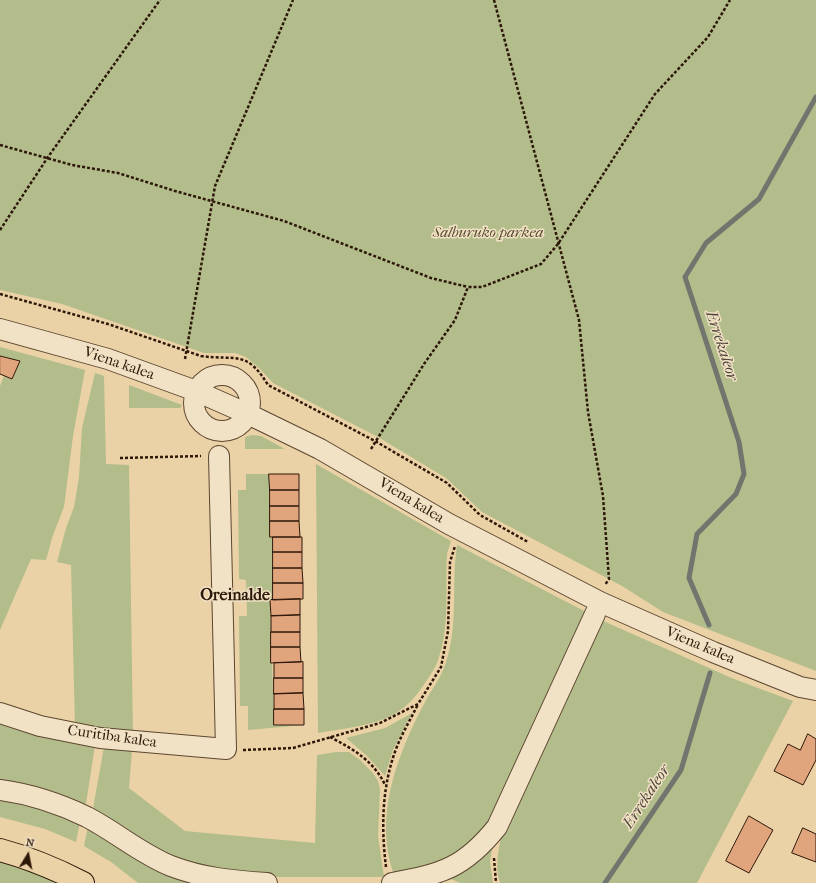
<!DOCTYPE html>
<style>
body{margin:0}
#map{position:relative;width:816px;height:883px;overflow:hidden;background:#ebd2a6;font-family:"IM FELL French Canon",serif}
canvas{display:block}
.north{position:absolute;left:8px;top:835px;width:40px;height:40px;-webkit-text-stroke:3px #f2e2c5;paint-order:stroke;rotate:10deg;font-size:11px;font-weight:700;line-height:16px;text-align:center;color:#2d1708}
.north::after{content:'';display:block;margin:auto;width:14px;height:18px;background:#2d1708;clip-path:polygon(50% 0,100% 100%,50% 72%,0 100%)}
</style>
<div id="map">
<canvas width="816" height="883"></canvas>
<div class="north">N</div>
</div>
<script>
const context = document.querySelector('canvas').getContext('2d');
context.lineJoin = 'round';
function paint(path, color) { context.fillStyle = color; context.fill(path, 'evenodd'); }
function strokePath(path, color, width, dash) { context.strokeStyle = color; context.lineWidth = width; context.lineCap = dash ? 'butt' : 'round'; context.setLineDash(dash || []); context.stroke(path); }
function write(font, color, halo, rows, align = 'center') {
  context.font = font + ' "IM FELL French Canon",serif'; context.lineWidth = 3; context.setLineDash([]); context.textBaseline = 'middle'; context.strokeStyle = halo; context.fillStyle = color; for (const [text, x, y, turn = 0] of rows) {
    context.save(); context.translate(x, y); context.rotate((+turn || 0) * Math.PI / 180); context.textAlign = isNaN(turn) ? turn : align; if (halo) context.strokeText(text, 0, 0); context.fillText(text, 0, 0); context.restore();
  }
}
paint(new Path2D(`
 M 0,0 L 816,0 L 816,671 L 663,612 L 622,586 L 482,512 L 446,478 L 378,437 L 273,383 L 260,369 L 246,357 L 235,353 L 204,353 L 62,304 L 0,290 Z
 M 0,347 L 85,370 L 73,436 L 64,507 L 53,535 L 46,560 L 31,559 L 0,630 L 0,386 L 4,376 L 12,379 L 20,361 L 0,356 Z
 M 95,373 L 104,376 L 106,464 L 129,465 L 133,736 L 75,727 L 71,565 L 57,562 L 66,528 L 74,507 L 79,477 L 82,428 Z
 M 129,385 L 182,405 L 180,408 L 129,408 Z
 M 252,435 L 261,436 L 285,449 L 245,449 L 245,437 Z
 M 316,464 L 451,541 L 447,554 C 445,588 450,625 439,657 C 436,668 429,677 423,686 C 412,702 401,712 384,719 C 363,727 340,729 318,733 Z
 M 246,474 L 269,474 L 270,537 L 273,537 L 273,600 L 270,600 L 274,724 L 304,725 L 248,730 L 248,706 L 240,706 L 239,616 L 247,616 L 246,580 L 239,579 L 238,490 L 246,490 Z
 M 457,545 L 588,613 L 500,813 L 463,854 L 395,877 C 372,817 398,753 426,700 C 432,689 441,677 445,665 C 459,626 451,585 457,545 Z
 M 601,620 L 734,679 L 793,701 L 697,883 L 500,883 C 494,865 499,847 503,829 Z
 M 412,713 L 393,750 L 385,776 L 367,756 L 346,738 L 385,728 Z
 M 0,723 L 95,746 L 85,810 L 0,783 Z
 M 104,747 L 132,750 L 129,788 L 185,831 L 315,843 L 317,755 L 336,752 L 349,752 L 360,760 L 373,773 L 378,781 L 380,789 L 378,836 L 384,877 L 250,877 L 182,863 L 92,814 Z
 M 0,798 L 27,804 L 80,822 L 76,842 L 45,829 L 0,817 Z
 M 88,826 L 203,883 L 138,883 L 111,862 L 84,846 Z
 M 493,844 L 490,862 L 493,883 L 460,883 L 447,877 Z
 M 0,860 L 64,883 L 0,883 Z`), '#b2bd8b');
strokePath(new Path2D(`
 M 709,625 L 689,578 L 697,534 L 736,494 L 744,474 L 739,442 L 685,277 L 706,243 L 759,199 L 816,97
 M 605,883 L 681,770 L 710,673`), '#70766d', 5);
const building = new Path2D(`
 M 0,356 L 20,361 L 12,379 L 0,374 Z
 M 269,474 L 299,474 L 299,490 L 270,490 Z
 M 270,490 L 299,490 L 299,506 L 270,506 Z
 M 270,506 L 299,506 L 299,521 L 270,521 Z
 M 270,521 L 299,521 L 300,537 L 270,537 Z
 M 273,537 L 302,537 L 302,552 L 273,552 Z
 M 273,552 L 302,552 L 302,568 L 273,568 Z
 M 273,568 L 302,568 L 303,583 L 273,583 Z
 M 273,583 L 303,583 L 303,599 L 273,600 Z
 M 300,599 L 300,615 L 271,616 L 270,600 Z
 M 300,615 L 300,632 L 271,632 L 271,616 Z
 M 271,632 L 300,632 L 300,647 L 271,647 Z
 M 271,647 L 300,647 L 301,662 L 271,663 Z
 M 303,662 L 303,678 L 274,678 L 274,663 Z
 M 274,678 L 303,678 L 303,693 L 274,694 Z
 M 303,693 L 304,709 L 274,709 L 274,694 Z
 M 274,709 L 304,709 L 304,725 L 274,725 Z
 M 808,734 L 816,739 L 816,760 L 803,785 L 774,771 L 788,744 L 800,750 Z
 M 749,816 L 773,830 L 749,873 L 726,861 Z
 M 803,828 L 816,834 L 816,862 L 792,853 Z`);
paint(building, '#e1a57e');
strokePath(building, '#2d1708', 1);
const street = new Path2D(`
 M 0,329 L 108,359 L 196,391 L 248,414 L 320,449 L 449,524 L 600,602 L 713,652 L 800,687 L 816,690
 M194 403a28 28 0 1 1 56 0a28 28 0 1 1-56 0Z
 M 0,713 L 40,726 L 100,738 L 226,749 L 219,456
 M 0,790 C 30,794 60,804 87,817 C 116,832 141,854 171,866 C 202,878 234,881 267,883
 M 392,883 C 442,874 464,868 497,827 L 595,614`);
const primary = new Path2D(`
 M 0,850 C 30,858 56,869 83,883`);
strokePath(street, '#5c4630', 22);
strokePath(primary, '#2d1708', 24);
strokePath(new Path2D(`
 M 494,0 L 579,320 L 588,412 L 603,496 L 609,579 L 605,585
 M 0,145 L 72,165 L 118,173 L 175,191 L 284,221 L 431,278 L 468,287
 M 0,230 L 48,157 L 160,0
 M 0,294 L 108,324 L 201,356 C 236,361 246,349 268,385 L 375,441 L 447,483 L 480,515 L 528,542
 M 185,359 L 215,186 L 293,0
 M 371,449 L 424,364 L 455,320 L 468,287 L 482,287 L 541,264 L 558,244 L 655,94 L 708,37 L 730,0
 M 120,458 L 201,456
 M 330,737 C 353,749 374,761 385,785
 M 243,750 L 293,748 L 380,723 L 418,704 L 441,667 L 448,631 L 450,562 L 455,546
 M 494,858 L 496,883
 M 386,867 C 381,827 382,786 396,749 C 402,733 411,719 418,704`), '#2d1708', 2.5, [3, 2]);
strokePath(street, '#f2e2c5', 20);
strokePath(primary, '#ebd2a6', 22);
write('italic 15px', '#55492f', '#f2e2c5', [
 ["Salburuko parkea",488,233]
]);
write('15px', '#2d1708', '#f2e2c5', [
 ["Viena kalea",119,364,19],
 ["Viena kalea",411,501,31],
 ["Viena kalea",700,646,23],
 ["Curitiba kalea",112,737,8]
]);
write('italic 16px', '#4e463b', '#f2e2c5', [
 ["Errekaleor",721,346,72],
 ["Errekaleor",647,797,-57]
]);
write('bold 16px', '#2d1708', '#f2e2c5', [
 ["Oreinalde",235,596]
]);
</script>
